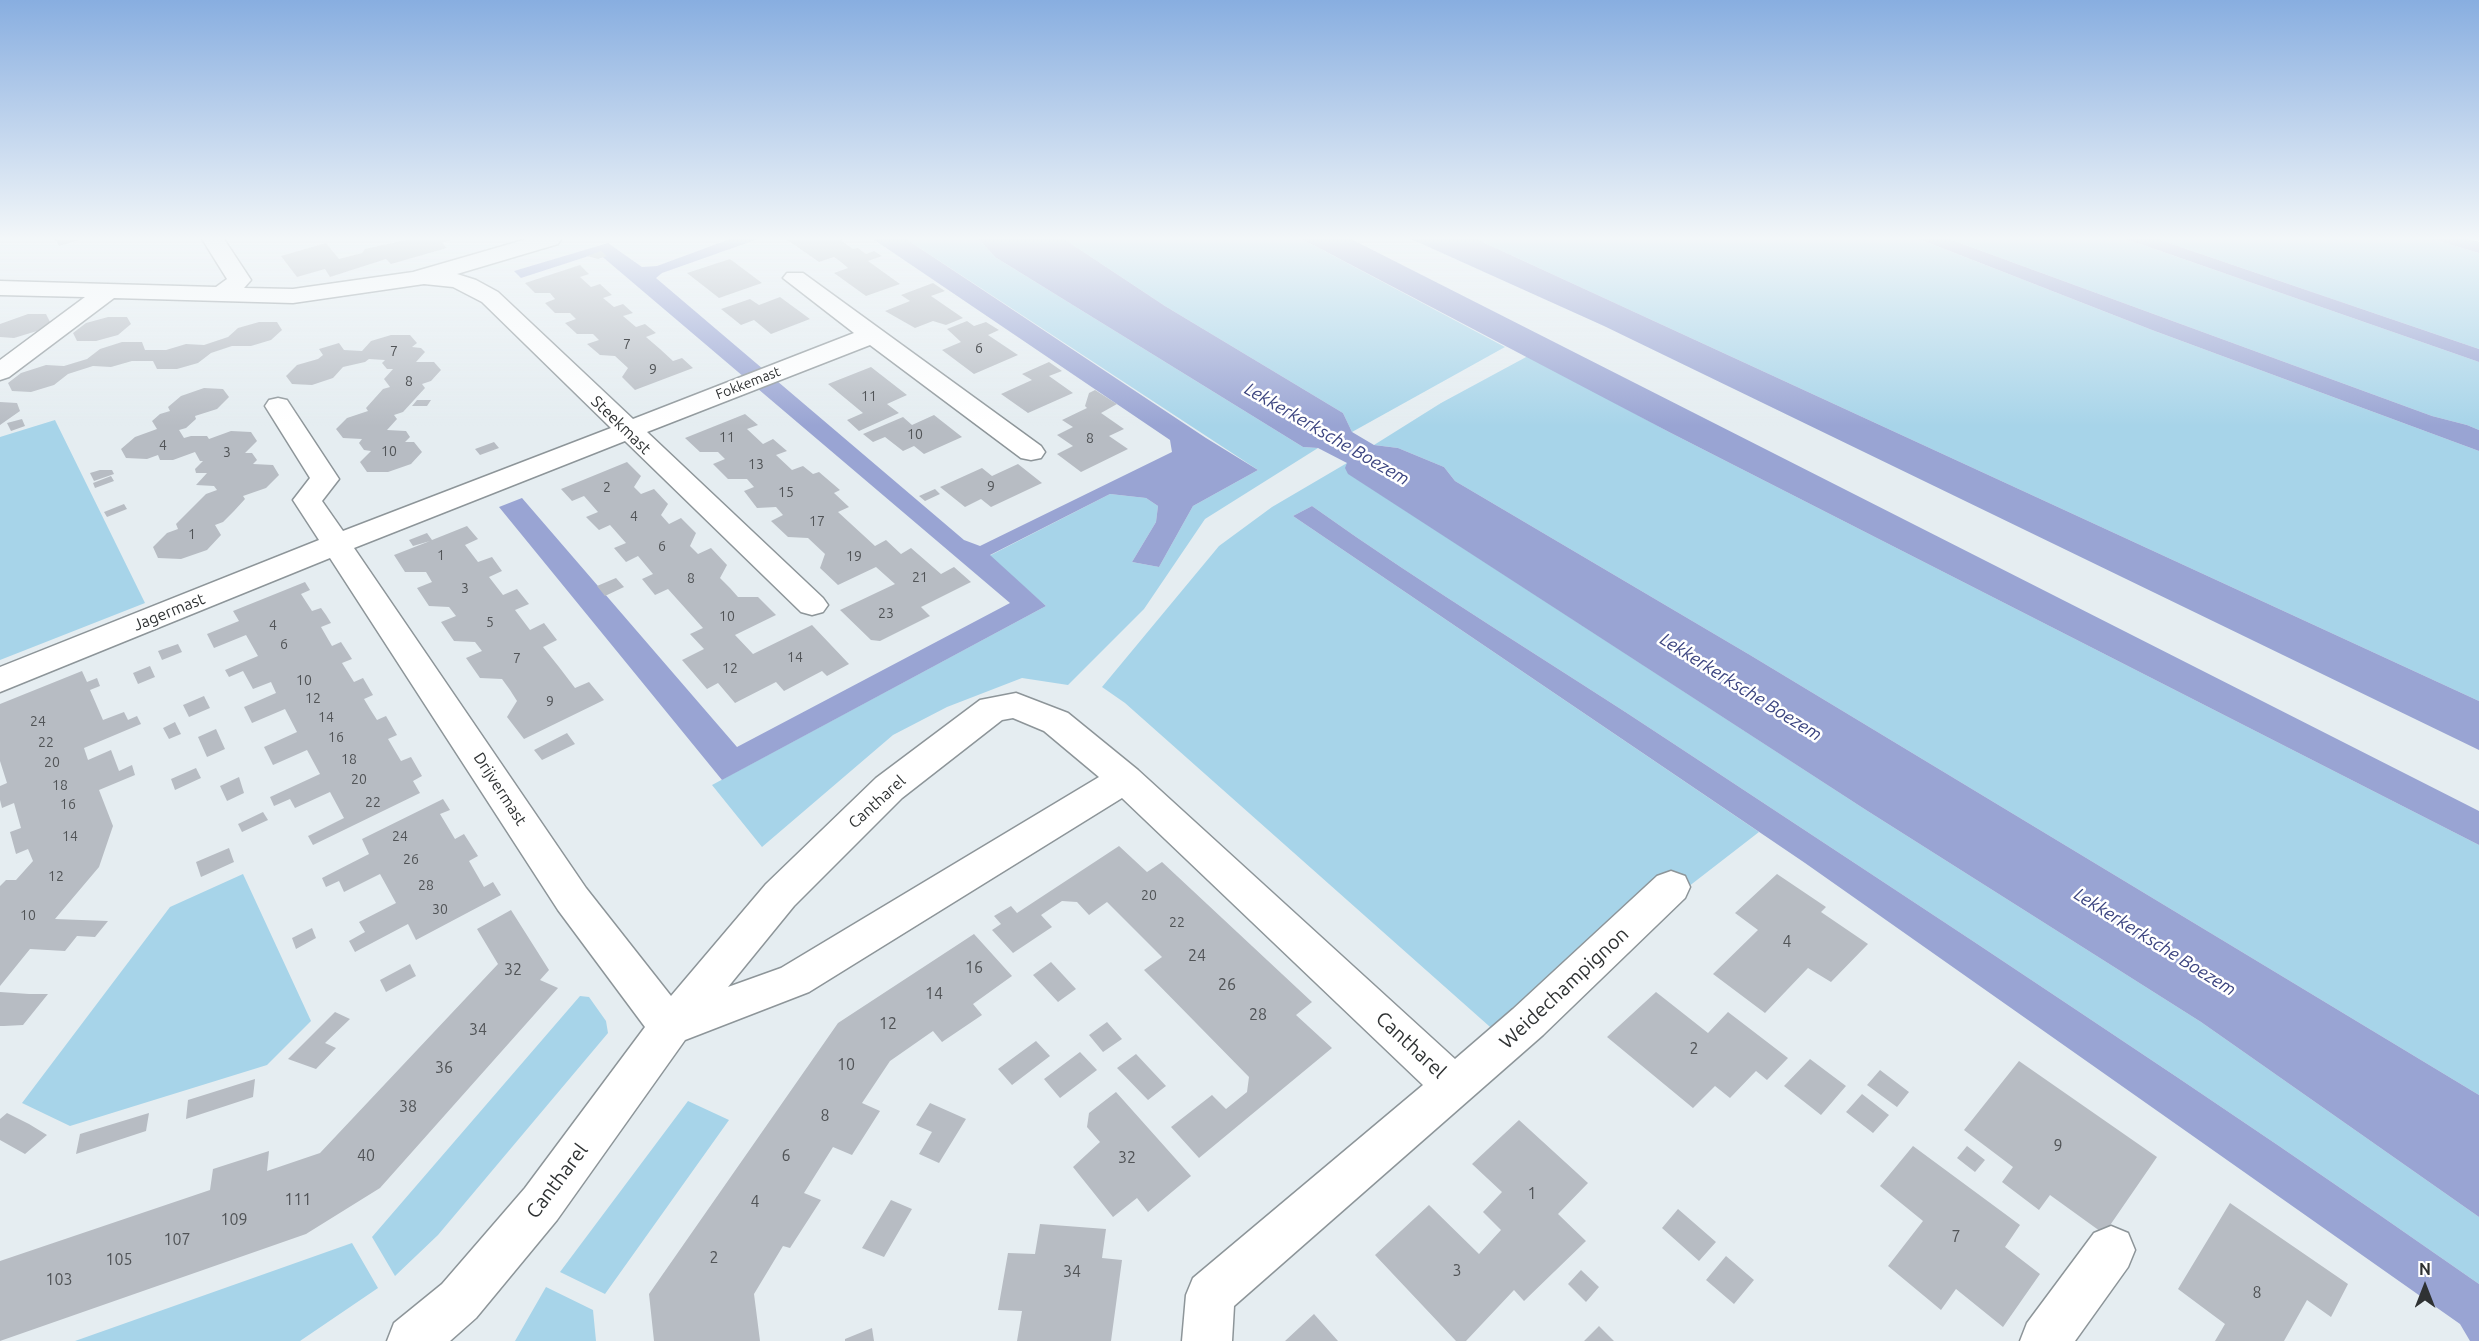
<!DOCTYPE html>
<style>
body{margin:0}
#map{position:relative;width:2479px;height:1341px;overflow:hidden;background:#e5edf1;font-family:Ubuntu,sans-serif}
canvas{display:block}
.north{position:absolute;left:2395px;top:1257px;width:60px;height:60px;-webkit-text-stroke:4px #fff;paint-order:stroke;rotate:0deg;font-size:16px;font-weight:700;line-height:24px;text-align:center;color:#2f3233}
.north::after{content:'';display:block;margin:auto;width:21px;height:27px;background:#2f3233;clip-path:polygon(50% 0,100% 100%,50% 72%,0 100%)}
</style>
<div id="map">
<canvas width="2479" height="1341"></canvas>
<div class="north">N</div>
</div>
<script>
const context = document.querySelector('canvas').getContext('2d');
context.lineJoin = 'round';
function paint(path, color) { context.fillStyle = color; context.fill(path, 'evenodd'); }
function strokePath(path, color, width, dash) { context.strokeStyle = color; context.lineWidth = width; context.lineCap = dash ? 'butt' : 'round'; context.setLineDash(dash || []); context.stroke(path); }
function write(font, color, halo, rows, align = 'center') {
  context.font = font + ' Ubuntu,sans-serif'; context.lineWidth = 5; context.setLineDash([]); context.textBaseline = 'middle'; context.strokeStyle = halo; context.fillStyle = color; for (const [text, x, y, turn = 0] of rows) {
    context.save(); context.translate(x, y); context.rotate((+turn || 0) * Math.PI / 180); context.textAlign = isNaN(turn) ? turn : align; if (halo) context.strokeText(text, 0, 0); context.fillText(text, 0, 0); context.restore();
  }
}
paint(new Path2D(`
 M 906,239 L 979,239 L 995,257 L 1303,447 L 1318,448 L 1205,519 L 1144,609 L 1068,685 L 1022,678 L 947,707 L 893,735 L 762,847 L 712,785 L 1046,606 L 989,556 L 1110,494 L 1146,498 L 1158,506 L 1156,522 L 1132,562 L 1159,567 L 1193,506 L 1258,470 Z
 M 1064,239 L 1302,239 L 1505,347 L 1352,432 L 1343,413 L 1165,306 Z
 M 1476,239 L 1919,239 L 2152,330 L 2479,451 L 2479,701 Z
 M 1949,239 L 2126,239 L 2479,362 L 2479,430 L 2467,425 L 2432,416 Z
 M 2157,239 L 2432,239 L 2479,253 L 2479,349 Z
 M 1528,356 L 1669,432 L 2479,845 L 2479,1095 L 1750,655 L 1455,481 L 1444,467 L 1398,448 L 1374,445 L 1441,403 Z
 M 55,420 L 145,603 L 0,660 L 0,437 Z
 M 1347,463 L 1349,474 L 1866,810 L 2201,1022 L 2479,1217 L 2479,1284 C 2214,1098 1942,921 1671,742 C 1552,663 1428,589 1312,506 L 1293,516 L 1759,832 L 1498,1034 L 1125,703 L 1102,687 L 1219,546 L 1272,507 Z
 M 243,874 L 311,1021 L 267,1065 L 70,1126 L 22,1103 L 170,907 Z
 M 580,996 L 589,997 L 606,1021 L 608,1033 L 438,1235 L 395,1276 L 372,1237 Z
 M 688,1101 L 729,1120 L 605,1294 L 560,1272 Z
 M 352,1243 L 378,1288 L 300,1341 L 75,1341 Z
 M 546,1287 L 593,1310 L 596,1341 L 515,1341 Z`), '#a7d4e9');
paint(new Path2D(`
 M 730,239 L 758,239 L 662,273 L 656,278 L 964,540 L 980,546 L 1172,452 L 1170,440 L 873,239 L 906,239 L 1206,438 L 1258,470 L 1193,506 L 1159,567 L 1132,562 L 1156,522 L 1158,506 L 1146,498 L 1110,494 L 990,555 L 1046,606 L 722,780 L 499,507 L 522,498 L 737,747 L 1010,603 L 598,253 L 521,278 L 514,271 L 608,243 L 642,267 L 657,266 Z
 M 979,239 L 1064,239 L 1165,306 L 1343,413 L 1352,432 L 1374,445 L 1398,448 L 1444,467 L 1455,481 L 1750,655 L 2479,1095 L 2479,1217 L 2201,1022 L 1866,810 L 1348,474 L 1345,468 L 1347,463 L 1318,448 L 1303,447 L 995,257 Z
 M 1302,239 L 1351,239 L 2479,811 L 2479,845 L 1669,432 Z
 M 1411,239 L 1476,239 L 2479,701 L 2479,750 L 1604,326 Z
 M 1919,239 L 1949,239 L 2432,416 L 2467,425 L 2479,430 L 2479,451 L 2152,330 Z
 M 2126,239 L 2157,239 L 2479,349 L 2479,362 Z
 M 2432,239 L 2468,239 L 2479,242 L 2479,253 Z
 M 1312,506 C 1428,589 1552,663 1671,742 C 1942,921 2214,1098 2479,1284 L 2479,1341 L 2470,1341 L 2460,1324 L 1805,863 L 1293,516 Z`), '#99a4d3');
paint(new Path2D(`
 M 55,239 L 83,239 L 59,246 Z
 M 410,239 L 453,239 L 442,243 L 447,248 L 391,264 L 386,259 L 330,277 L 325,269 L 297,277 L 281,256 L 326,243 L 339,259 L 362,253 L 365,249 Z
 M 786,239 L 844,239 L 840,240 L 853,249 L 858,248 L 866,254 L 874,251 L 882,256 L 868,261 L 900,284 L 866,296 L 834,273 L 848,268 L 841,262 L 834,257 L 819,262 Z
 M 601,251 L 607,256 L 598,259 L 587,256 Z
 M 730,259 L 762,283 L 719,298 L 687,273 Z
 M 580,265 L 589,274 L 580,277 L 591,287 L 600,284 L 612,295 L 603,298 L 614,307 L 623,304 L 633,313 L 623,316 L 636,327 L 645,324 L 656,333 L 646,337 L 660,349 L 673,361 L 682,358 L 693,368 L 635,390 L 622,377 L 628,368 L 615,356 L 600,355 L 587,344 L 599,340 L 593,334 L 577,334 L 565,323 L 576,319 L 570,313 L 555,313 L 545,303 L 555,299 L 550,293 L 535,293 L 525,283 Z
 M 933,283 L 945,291 L 931,296 L 963,318 L 946,325 L 933,321 L 915,328 L 885,311 L 910,301 L 901,295 Z
 M 780,297 L 810,319 L 771,334 L 754,320 L 741,325 L 721,309 L 750,299 L 759,305 Z
 M 28,314 L 46,314 L 50,322 L 37,331 L 14,338 L 0,337 L 0,324 Z
 M 108,317 L 127,317 L 131,324 L 118,335 L 96,341 L 77,341 L 73,333 L 86,323 Z
 M 967,321 L 974,326 L 986,322 L 999,330 L 988,335 L 1018,355 L 974,374 L 942,350 L 961,342 L 947,329 Z
 M 259,322 L 277,322 L 282,330 L 271,340 L 251,346 L 232,346 L 211,353 L 198,363 L 177,369 L 157,369 L 153,361 L 132,361 L 111,367 L 93,366 L 68,374 L 54,385 L 31,392 L 12,391 L 8,383 L 21,373 L 46,365 L 64,366 L 87,359 L 100,349 L 122,342 L 142,342 L 145,350 L 166,350 L 186,344 L 204,345 L 228,337 L 238,328 Z
 M 391,335 L 410,335 L 417,343 L 412,347 L 421,348 L 425,352 L 416,362 L 434,362 L 441,370 L 431,381 L 422,384 L 425,388 L 403,412 L 394,415 L 397,419 L 387,430 L 406,431 L 410,437 L 405,442 L 414,442 L 422,452 L 411,464 L 388,472 L 367,472 L 360,462 L 371,451 L 364,450 L 359,443 L 362,439 L 343,438 L 336,429 L 347,418 L 368,411 L 366,408 L 383,389 L 390,387 L 384,379 L 393,369 L 387,369 L 382,363 L 385,360 L 369,359 L 365,362 L 343,367 L 333,378 L 312,385 L 292,384 L 286,376 L 297,365 L 318,359 L 323,355 L 319,349 L 339,343 L 344,350 L 362,351 L 371,341 Z
 M 1049,362 L 1062,371 L 1049,376 L 1073,393 L 1028,413 L 1001,394 L 1032,380 L 1022,374 Z
 M 871,367 L 907,395 L 887,404 L 899,413 L 859,431 L 847,420 L 863,413 L 828,384 Z
 M 204,388 L 223,389 L 229,397 L 217,409 L 195,416 L 196,419 L 186,428 L 179,430 L 184,438 L 191,436 L 207,436 L 209,439 L 231,431 L 251,432 L 257,441 L 245,453 L 252,453 L 257,460 L 253,464 L 273,465 L 279,475 L 266,488 L 243,496 L 245,499 L 234,511 L 223,522 L 215,525 L 221,535 L 207,550 L 181,559 L 158,558 L 153,547 L 167,533 L 178,529 L 176,524 L 206,494 L 217,490 L 214,486 L 196,485 L 207,473 L 196,473 L 195,469 L 203,461 L 200,461 L 195,452 L 173,460 L 160,460 L 158,455 L 147,459 L 126,458 L 121,449 L 135,437 L 157,429 L 152,421 L 160,414 L 170,411 L 168,407 L 181,396 Z
 M 1095,390 L 1117,404 L 1101,413 L 1124,429 L 1109,436 L 1128,449 L 1081,472 L 1057,454 L 1073,446 L 1057,435 L 1073,427 L 1062,420 L 1087,408 L 1085,406 L 1089,393 Z
 M 417,400 L 431,400 L 427,406 L 412,406 Z
 M 0,402 L 17,403 L 20,411 L 0,425 Z
 M 745,414 L 758,425 L 747,429 L 763,444 L 773,439 L 787,451 L 776,455 L 792,470 L 803,466 L 813,474 L 819,472 L 840,490 L 834,493 L 849,507 L 838,512 L 875,546 L 886,540 L 901,554 L 911,548 L 941,574 L 954,567 L 971,582 L 921,607 L 930,616 L 880,641 L 871,640 L 840,610 L 895,584 L 876,567 L 838,585 L 820,568 L 825,554 L 808,538 L 788,537 L 771,521 L 783,515 L 776,507 L 757,508 L 744,491 L 754,487 L 747,479 L 728,479 L 713,464 L 725,459 L 718,452 L 700,452 L 685,438 Z
 M 934,415 L 962,437 L 924,454 L 914,446 L 903,451 L 885,437 L 873,442 L 863,434 L 903,417 L 912,425 Z
 M 22,419 L 25,426 L 11,431 L 7,423 Z
 M 494,442 L 499,448 L 480,455 L 475,449 Z
 M 627,462 L 641,476 L 634,487 L 641,494 L 654,489 L 668,504 L 661,515 L 669,524 L 681,518 L 696,533 L 690,546 L 698,554 L 711,548 L 727,565 L 720,578 L 730,588 L 738,597 L 758,597 L 776,615 L 735,635 L 753,654 L 812,625 L 849,664 L 827,676 L 822,671 L 784,691 L 776,682 L 735,703 L 718,683 L 707,689 L 682,660 L 704,649 L 690,634 L 703,628 L 668,589 L 655,595 L 642,579 L 653,574 L 638,556 L 626,562 L 614,548 L 626,543 L 610,525 L 599,530 L 586,517 L 598,512 L 584,496 L 572,501 L 561,489 Z
 M 1018,464 L 1042,483 L 991,507 L 981,499 L 965,507 L 940,487 L 982,468 L 992,476 Z
 M 100,470 L 112,470 L 114,474 L 94,481 L 90,473 Z
 M 111,476 L 114,481 L 95,488 L 93,483 Z
 M 935,489 L 940,494 L 925,501 L 919,496 Z
 M 124,504 L 127,509 L 107,517 L 104,512 Z
 M 467,526 L 478,539 L 465,545 L 478,562 L 492,557 L 502,571 L 489,577 L 503,595 L 517,589 L 529,604 L 515,610 L 530,630 L 544,623 L 557,640 L 543,647 L 559,667 L 575,688 L 589,682 L 604,700 L 524,739 L 507,717 L 517,701 L 510,690 L 502,679 L 480,678 L 466,658 L 482,651 L 475,642 L 454,641 L 441,622 L 456,616 L 449,607 L 429,606 L 417,588 L 432,582 L 426,572 L 405,572 L 394,555 L 430,541 L 413,546 L 409,540 L 427,533 L 432,540 Z
 M 616,578 L 624,587 L 605,596 L 597,586 Z
 M 305,582 L 310,590 L 301,594 L 312,611 L 321,608 L 326,615 L 331,623 L 321,627 L 332,646 L 341,642 L 352,659 L 342,663 L 354,682 L 363,678 L 373,695 L 364,699 L 370,709 L 377,720 L 386,716 L 397,735 L 388,739 L 401,761 L 411,757 L 422,776 L 413,781 L 420,793 L 313,845 L 308,836 L 344,818 L 330,792 L 295,808 L 290,799 L 274,806 L 270,797 L 320,774 L 307,750 L 273,765 L 264,747 L 297,732 L 285,709 L 252,723 L 244,707 L 276,693 L 271,682 L 253,689 L 243,671 L 229,677 L 225,670 L 258,656 L 246,635 L 214,648 L 207,634 L 239,621 L 233,611 Z
 M 178,644 L 182,652 L 162,660 L 158,651 Z
 M 150,666 L 155,677 L 138,684 L 133,673 Z
 M 82,671 L 87,682 L 97,678 L 100,686 L 90,690 L 103,720 L 124,712 L 128,720 L 137,716 L 141,724 L 84,748 L 88,760 L 111,750 L 119,771 L 132,765 L 135,775 L 99,790 L 113,826 L 99,867 L 55,919 L 108,921 L 95,937 L 77,936 L 65,951 L 30,949 L 0,986 L 0,886 L 6,880 L 16,880 L 33,861 L 28,849 L 16,854 L 10,832 L 21,828 L 14,803 L 2,808 L 0,800 L 0,786 L 7,783 L 0,761 L 0,704 Z
 M 204,696 L 210,708 L 189,717 L 183,705 Z
 M 175,722 L 181,734 L 169,739 L 163,728 Z
 M 216,729 L 225,749 L 207,757 L 198,737 Z
 M 567,733 L 575,744 L 542,760 L 534,750 Z
 M 196,768 L 201,778 L 175,790 L 171,779 Z
 M 239,777 L 244,793 L 227,801 L 220,786 Z
 M 443,799 L 450,810 L 440,814 L 455,839 L 464,834 L 478,856 L 469,861 L 484,887 L 493,882 L 501,895 L 416,940 L 408,924 L 355,952 L 349,941 L 365,932 L 359,922 L 396,903 L 380,874 L 344,892 L 339,881 L 326,887 L 322,878 L 369,854 L 362,839 Z
 M 263,812 L 268,820 L 242,832 L 238,824 Z
 M 1119,846 L 1147,872 L 1162,862 L 1312,1002 L 1296,1015 L 1332,1048 L 1199,1158 L 1171,1127 L 1212,1095 L 1226,1109 L 1247,1092 L 1249,1077 L 1144,970 L 1162,957 L 1107,902 L 1089,915 L 1077,902 L 1062,901 L 1041,915 L 1052,927 L 1013,953 L 992,930 L 1001,924 L 994,916 L 1011,906 L 1017,913 Z
 M 229,848 L 234,862 L 201,877 L 196,862 Z
 M 1777,874 L 1826,907 L 1821,912 L 1868,944 L 1831,982 L 1808,968 L 1765,1013 L 1713,974 L 1758,930 L 1735,913 Z
 M 511,910 L 549,970 L 540,980 L 558,988 L 380,1188 L 306,1234 L 0,1341 L 0,1261 L 210,1190 L 213,1169 L 269,1151 L 267,1171 L 320,1153 L 498,964 L 477,929 Z
 M 312,928 L 316,938 L 296,949 L 292,938 Z
 M 974,934 L 1012,976 L 973,1004 L 982,1015 L 942,1042 L 933,1031 L 890,1061 L 862,1103 L 880,1111 L 852,1155 L 833,1147 L 804,1193 L 821,1200 L 790,1248 L 783,1246 L 754,1294 L 760,1341 L 654,1341 L 649,1294 L 838,1023 Z
 M 1051,962 L 1076,989 L 1058,1002 L 1033,975 Z
 M 410,964 L 416,976 L 386,992 L 380,980 Z
 M 0,992 L 29,994 L 48,994 L 23,1025 L 4,1026 L 0,1026 Z
 M 1656,992 L 1708,1033 L 1728,1012 L 1788,1058 L 1767,1080 L 1756,1071 L 1730,1098 L 1715,1086 L 1693,1108 L 1607,1037 Z
 M 335,1012 L 350,1019 L 325,1043 L 336,1048 L 316,1069 L 288,1059 Z
 M 1107,1022 L 1122,1039 L 1103,1052 L 1089,1035 Z
 M 1036,1041 L 1050,1056 L 1012,1085 L 998,1069 Z
 M 1080,1052 L 1097,1070 L 1060,1098 L 1044,1079 Z
 M 1136,1054 L 1166,1086 L 1148,1100 L 1117,1068 Z
 M 1810,1059 L 1846,1086 L 1821,1115 L 1784,1086 Z
 M 2019,1061 L 2157,1157 L 2104,1234 L 2050,1195 L 2039,1210 L 2002,1182 L 2013,1167 L 1964,1130 Z
 M 1880,1070 L 1909,1092 L 1897,1107 L 1867,1085 Z
 M 255,1079 L 253,1097 L 186,1119 L 188,1100 Z
 M 1116,1092 L 1191,1176 L 1148,1212 L 1137,1198 L 1113,1217 L 1073,1167 L 1100,1142 L 1087,1127 L 1089,1113 Z
 M 1862,1094 L 1889,1115 L 1873,1133 L 1846,1112 Z
 M 930,1103 L 966,1119 L 939,1163 L 919,1154 L 932,1132 L 916,1125 Z
 M 7,1113 L 29,1124 L 47,1135 L 25,1154 L 0,1140 L 0,1119 Z
 M 149,1113 L 146,1131 L 76,1154 L 80,1134 Z
 M 1519,1120 L 1588,1183 L 1558,1214 L 1586,1241 L 1524,1301 L 1514,1290 L 1466,1341 L 1456,1341 L 1375,1255 L 1429,1205 L 1479,1254 L 1501,1230 L 1483,1212 L 1502,1192 L 1472,1164 Z
 M 1913,1146 L 2020,1225 L 2005,1247 L 2040,1274 L 2003,1327 L 1956,1289 L 1941,1310 L 1888,1266 L 1923,1221 L 1880,1186 Z
 M 1967,1146 L 1985,1160 L 1975,1172 L 1957,1158 Z
 M 891,1200 L 912,1209 L 884,1257 L 862,1248 Z
 M 2230,1203 L 2348,1284 L 2331,1317 L 2307,1300 L 2284,1341 L 2215,1341 L 2225,1324 L 2178,1289 Z
 M 1678,1209 L 1716,1242 L 1699,1261 L 1662,1228 Z
 M 1040,1224 L 1106,1229 L 1102,1258 L 1122,1260 L 1111,1341 L 1017,1341 L 1022,1311 L 998,1310 L 1008,1253 L 1035,1254 Z
 M 1726,1256 L 1754,1280 L 1734,1304 L 1706,1280 Z
 M 1581,1270 L 1599,1287 L 1586,1302 L 1568,1284 Z
 M 1314,1314 L 1338,1341 L 1285,1341 Z
 M 1599,1326 L 1614,1341 L 1584,1341 Z
 M 872,1328 L 874,1341 L 845,1341 L 845,1339 Z`), '#b7bcc3');
const minor = new Path2D(`
 M 202,239 L 224,239 L 251,280 L 244,288 L 293,289 L 413,272 L 527,239 L 561,239 L 558,244 L 457,274 L 476,280 L 498,292 L 633,419 L 854,333 L 783,278 L 787,273 L 803,273 L 1041,446 L 1045,452 L 1041,458 L 1031,460 L 1021,458 L 870,345 L 647,432 L 823,598 L 828,605 L 823,612 L 812,615 L 801,612 L 625,441 L 354,548 L 586,888 L 671,996 L 766,884 L 876,778 L 980,700 L 1016,693 L 1068,713 L 1138,770 L 1455,1059 L 1513,1009 L 1657,876 L 1671,871 L 1685,876 L 1690,887 L 1685,898 L 1543,1035 L 1234,1306 L 1232,1341 L 1182,1341 L 1186,1295 L 1193,1278 L 1423,1085 L 1122,798 L 809,992 L 685,1040 L 557,1220 L 476,1318 L 450,1341 L 387,1341 L 394,1323 L 442,1284 L 525,1188 L 645,1027 L 558,910 L 330,558 L 0,692 L 0,667 L 319,540 L 293,500 L 310,478 L 265,406 L 269,400 L 278,398 L 287,400 L 339,479 L 322,501 L 343,531 L 611,428 L 482,302 L 453,287 L 424,284 L 293,303 L 114,298 L 9,377 L 0,380 L 0,360 L 85,297 L 0,295 L 0,281 L 216,287 L 227,279 ZM 1013,718 L 1044,731 L 1099,777 L 781,968 L 728,987 L 794,906 L 902,798 L 1002,720 Z
 M 2111,1226 L 2128,1233 L 2135,1250 L 2128,1267 L 2075,1341 L 2020,1341 L 2027,1323 L 2094,1233 Z`);
strokePath(minor, '#8d9599', 3);
paint(minor, '#fff');
const sky = context.createLinearGradient(0, 0, 0, 426);
sky.addColorStop(0, '#88aee0');
sky.addColorStop(0.56, '#f3f7f9');
sky.addColorStop(1, '#f3f7f900');
context.fillStyle = sky;
context.fillRect(0, 0, 2479, 426);
write('14px', '#515457', null, [
 ["7",627,344],
 ["6",979,348],
 ["7",394,351],
 ["9",653,369],
 ["8",409,381],
 ["11",869,396],
 ["10",915,434],
 ["11",727,437],
 ["8",1090,438],
 ["4",163,445],
 ["10",389,451],
 ["3",227,452],
 ["13",756,464],
 ["9",991,486],
 ["2",607,487],
 ["15",786,492],
 ["4",634,516],
 ["17",817,521],
 ["1",192,534],
 ["6",662,546],
 ["1",441,555],
 ["19",854,556],
 ["21",920,577],
 ["8",691,578],
 ["3",465,588],
 ["23",886,613],
 ["10",727,616],
 ["5",490,622],
 ["4",273,625],
 ["6",284,644],
 ["14",795,657],
 ["7",517,658],
 ["12",730,668],
 ["10",304,680],
 ["12",313,698],
 ["9",550,701],
 ["14",326,717],
 ["24",38,721],
 ["16",336,737],
 ["22",46,742],
 ["18",349,759],
 ["20",52,762],
 ["20",359,779],
 ["18",60,785],
 ["22",373,802],
 ["16",68,804],
 ["14",70,836],
 ["24",400,836],
 ["26",411,859],
 ["12",56,876],
 ["28",426,885],
 ["20",1149,895],
 ["30",440,909],
 ["10",28,915],
 ["22",1177,922]
]);
write('14px', '#2f3233', '#fff', [
 ["Fokkemast",748,383,-21]
]);
write('16px', '#2f3233', '#fff', [
 ["Steekmast",621,425,44],
 ["Jagermast",169,612,-22],
 ["Drijvermast",500,789,57],
 ["Cantharel",877,802,-42]
]);
write('16px', '#515457', null, [
 ["4",1787,942],
 ["24",1197,956],
 ["16",974,968],
 ["32",513,970],
 ["26",1227,985],
 ["14",934,994],
 ["28",1258,1015],
 ["12",888,1024],
 ["34",478,1030],
 ["2",1694,1049],
 ["10",846,1065],
 ["36",444,1068],
 ["38",408,1107],
 ["8",825,1116],
 ["9",2058,1146],
 ["40",366,1156],
 ["6",786,1156],
 ["32",1127,1158],
 ["1",1532,1194],
 ["111",298,1200],
 ["4",755,1202],
 ["109",234,1220],
 ["7",1956,1237],
 ["107",177,1240],
 ["2",714,1258],
 ["105",119,1260],
 ["3",1457,1271],
 ["34",1072,1272],
 ["103",59,1280],
 ["8",2257,1293]
]);
write('italic 18px', '#3c4580', '#fff', [
 ["Lekkerkerksche Boezem",1327,434,30],
 ["Lekkerkerksche Boezem",1741,687,32],
 ["Lekkerkerksche Boezem",2155,942,32]
]);
write('20px', '#2f3233', '#fff', [
 ["Weidechampignon",1564,988,-43],
 ["Cantharel",1411,1045,43],
 ["Cantharel",557,1181,-53]
]);
</script>
